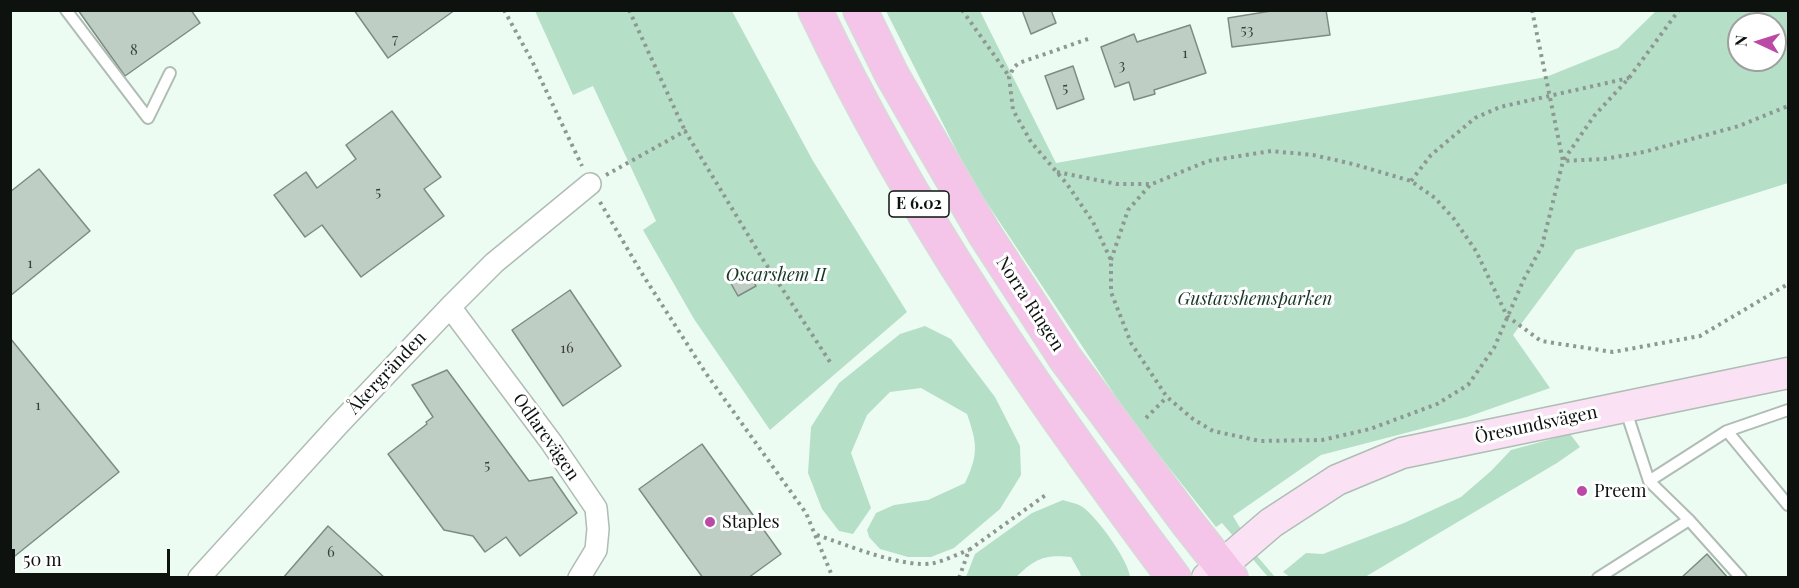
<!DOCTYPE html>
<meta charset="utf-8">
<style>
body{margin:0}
#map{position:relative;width:1799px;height:588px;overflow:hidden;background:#edfcf3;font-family:"Playfair Display",serif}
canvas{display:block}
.frame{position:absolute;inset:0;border:12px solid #0d120f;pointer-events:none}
.north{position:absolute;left:1727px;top:12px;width:60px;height:60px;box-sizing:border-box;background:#fff;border:2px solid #9ea09f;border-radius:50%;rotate:274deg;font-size:16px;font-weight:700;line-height:24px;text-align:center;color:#0d120f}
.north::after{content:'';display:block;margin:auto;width:21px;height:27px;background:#bb4aa6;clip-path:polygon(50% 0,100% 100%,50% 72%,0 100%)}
.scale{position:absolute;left:12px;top:549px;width:158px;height:27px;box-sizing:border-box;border:3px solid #0d120f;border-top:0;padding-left:8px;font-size:18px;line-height:21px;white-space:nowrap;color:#0d120f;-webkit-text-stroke:4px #fff;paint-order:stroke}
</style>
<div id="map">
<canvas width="1799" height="588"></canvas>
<div class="frame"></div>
<div class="north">N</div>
<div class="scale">50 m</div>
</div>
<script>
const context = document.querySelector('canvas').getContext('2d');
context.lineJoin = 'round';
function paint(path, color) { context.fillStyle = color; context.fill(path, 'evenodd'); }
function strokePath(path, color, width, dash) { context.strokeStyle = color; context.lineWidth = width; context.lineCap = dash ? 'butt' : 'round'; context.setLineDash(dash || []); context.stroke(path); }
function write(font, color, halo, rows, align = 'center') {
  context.font = font + ' "Playfair Display",serif'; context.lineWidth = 6; context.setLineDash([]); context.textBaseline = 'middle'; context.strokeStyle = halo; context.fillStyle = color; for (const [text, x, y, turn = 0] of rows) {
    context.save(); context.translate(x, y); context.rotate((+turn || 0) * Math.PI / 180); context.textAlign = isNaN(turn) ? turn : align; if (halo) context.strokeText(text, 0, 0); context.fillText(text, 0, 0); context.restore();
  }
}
paint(new Path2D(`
 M 535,11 L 732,11 L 813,161 L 907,312 L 770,430 L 694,319 L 643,230 L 656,221 L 593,86 L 573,95 Z
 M 886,11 L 980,11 L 1056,163 L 1546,77 L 1618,48 L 1656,11 L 1788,11 L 1788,183 L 1576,250 L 1513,335 L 1550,388 L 1467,417 L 1321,455 L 1233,516 L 1257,556 L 1275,577 L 1268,577 L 1222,523 L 1216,527 L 1132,421 L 971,179 ZM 1739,24 L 1775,24 L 1775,60 L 1739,60 Z
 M 925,326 L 951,339 L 995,397 L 1020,446 L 1021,475 L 1000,509 L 954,548 L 931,557 L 908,557 L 880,549 L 869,537 L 867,530 L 876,513 L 894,505 L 928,500 L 965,483 C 979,454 977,443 967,414 L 921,388 L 890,392 L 867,415 L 851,453 L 871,508 L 853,534 L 839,531 L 822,509 L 808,473 L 811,427 L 839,383 L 900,334 Z
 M 1570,434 L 1580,447 L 1557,463 L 1365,577 L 1290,577 L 1283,572 L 1306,553 L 1323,554 L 1404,523 L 1461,497 L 1491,471 L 1511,450 Z
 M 1063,500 C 1068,502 1076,503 1081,506 C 1096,515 1129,561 1130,577 L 1081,577 L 1080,573 L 1071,557 C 1044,554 1035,559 1016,577 L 966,577 L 975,554 L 1032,513 Z`), '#b6dfc7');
const building = new Path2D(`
 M 78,10 L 191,10 L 200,23 L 125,76 Z
 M 354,10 L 455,10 L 388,58 Z
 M 1022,10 L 1051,10 L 1056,23 L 1031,34 Z
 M 1277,10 L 1326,10 L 1330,35 L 1232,47 L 1228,18 Z
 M 1190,25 L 1206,73 L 1154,90 L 1155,94 L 1134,100 L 1129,82 L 1115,87 L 1101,47 L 1134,34 L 1137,42 Z
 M 1073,66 L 1084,99 L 1057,109 L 1045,76 Z
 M 392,111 L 441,177 L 424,189 L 444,216 L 361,277 L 322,225 L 305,237 L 274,195 L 306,172 L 317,188 L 356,159 L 346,145 Z
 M 39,169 L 90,231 L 10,296 L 10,192 Z
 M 747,270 L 756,286 L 738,296 L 729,280 Z
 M 570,290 L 621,366 L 563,406 L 512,330 Z
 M 10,338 L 119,472 L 10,560 Z
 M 447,370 L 529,481 L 552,477 L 577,513 L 520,556 L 506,537 L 485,552 L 473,536 L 444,530 L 388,454 L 427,424 L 426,422 L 433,417 L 412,385 Z
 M 702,444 L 781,554 L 748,578 L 703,578 L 639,489 Z
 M 328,526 L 385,578 L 283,578 Z
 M 1707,554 L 1728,578 L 1681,578 Z`);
paint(building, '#bfcec5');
strokePath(building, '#7d8b83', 1.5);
const lane = new Path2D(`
 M 66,10 L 148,118 L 170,73
 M 1625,408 L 1649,481 L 1727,431 L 1788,410
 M 1727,431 L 1788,505
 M 1649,481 L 1689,520 L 1741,578
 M 1598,578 L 1689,520`);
const street = new Path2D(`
 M 450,307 L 551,442 L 596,508 L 598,529 L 596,550 L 579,578
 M 199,578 L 339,424 L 450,307 L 494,263 L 590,184`);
const secondary = new Path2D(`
 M 1207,578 L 1271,523 L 1337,480 L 1402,453 L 1788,373`);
const primary = new Path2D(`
 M 815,10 C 911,213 1040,399 1174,578
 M 860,10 L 892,75 L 936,151 L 984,233 L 1065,358 L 1186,521 L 1231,578`);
strokePath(lane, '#afbdb5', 14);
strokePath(street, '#afbdb5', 24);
strokePath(secondary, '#afbdb5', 33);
strokePath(primary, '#d8d9d9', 36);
strokePath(new Path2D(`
 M 504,10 L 532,61 L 582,166
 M 629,10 L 685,131
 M 962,10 L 1009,76
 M 1532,10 L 1563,161 L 1604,159 L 1644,152 L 1739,126 L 1788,106
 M 1088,39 L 1019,63 L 1014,67 L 1009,77 L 1013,110 L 1031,142 L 1067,184 L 1093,222 L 1111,260 L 1111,292 L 1131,343 L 1167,397 L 1193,419 L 1213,431 L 1260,441 L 1322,440 L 1370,429 L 1413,413 L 1437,404 L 1468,385 L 1494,348 L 1524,279 L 1542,246 L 1563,161 L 1594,116 L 1629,78 L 1679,10
 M 1057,172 L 1117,184 L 1152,184 L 1208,161 L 1271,151 L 1313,155 L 1353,164 L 1411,181 L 1435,198 L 1454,219 L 1476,251 L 1507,316 L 1541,341 L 1613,352 L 1700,336 L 1788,284
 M 606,175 L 685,131 L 762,258 L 832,365
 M 1411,181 L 1431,155 L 1475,118 L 1500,107 L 1629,78
 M 600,202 L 641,272 L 705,372 L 806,513 L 833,578
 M 1111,260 L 1128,210 L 1151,184
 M 1146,418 L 1167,397
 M 817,535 C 847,545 904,569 934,563 C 946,560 958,554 969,550
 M 959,578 L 969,550 L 1047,494`), '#8d9892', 4, [3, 4.5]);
strokePath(lane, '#fff', 10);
strokePath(street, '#fff', 21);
strokePath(secondary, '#fae2f4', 30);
strokePath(primary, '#f4c5e9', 33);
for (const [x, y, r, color] of [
 [1582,491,6,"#bb4aa6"],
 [710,522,6,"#bb4aa6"]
]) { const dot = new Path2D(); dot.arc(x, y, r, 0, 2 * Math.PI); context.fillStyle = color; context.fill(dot); strokePath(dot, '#fff', 2); }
write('15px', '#3a413c', null, [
 ["53",1247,30],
 ["7",395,39],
 ["8",134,50],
 ["1",1185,53],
 ["3",1122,65],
 ["5",1065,88],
 ["5",378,192],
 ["1",30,263],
 ["16",567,348],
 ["1",38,405],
 ["5",487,465],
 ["6",331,552]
]);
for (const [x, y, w] of [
 [919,204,60]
]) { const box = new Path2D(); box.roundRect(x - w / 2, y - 13, w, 26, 4.5); context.fillStyle = '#fff'; context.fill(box); strokePath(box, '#0d120f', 1.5); }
write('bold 16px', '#0d120f', null, [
 ["E 6.02",919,204]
]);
write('italic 18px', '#153525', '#fff', [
 ["Oscarshem II",776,275],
 ["Gustavshemsparken",1255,299]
]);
write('18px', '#0d120f', '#fff', [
 ["Norra Ringen",1030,304,57],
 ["Åkergränden",387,373,-47],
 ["Öresundsvägen",1536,425,-12],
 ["Odlarevägen",546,437,55]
]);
write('18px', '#0d120f', '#fff', [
 ["Preem",1594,491],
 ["Staples",722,522]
], 'left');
</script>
